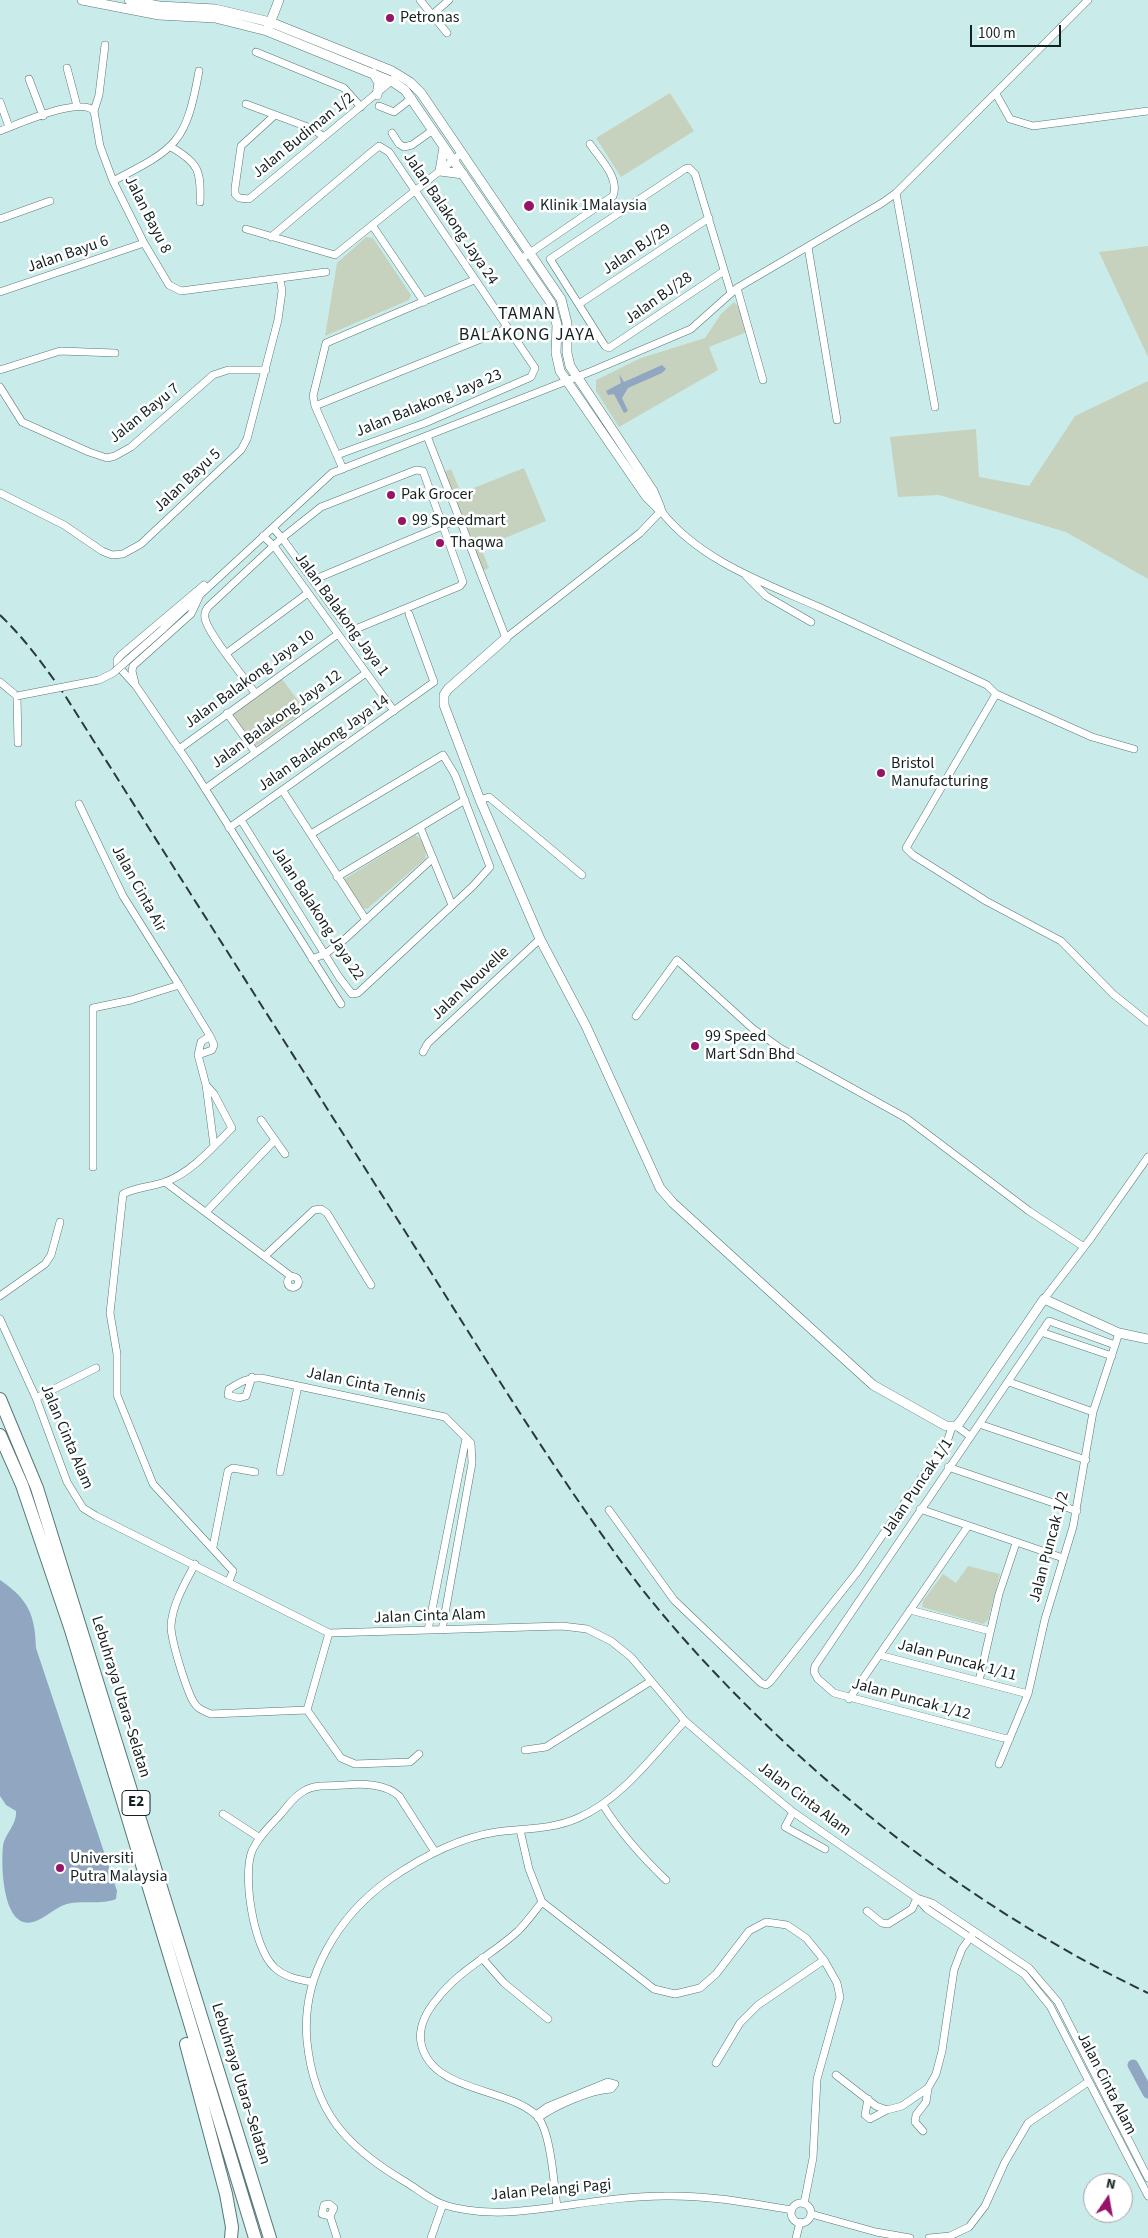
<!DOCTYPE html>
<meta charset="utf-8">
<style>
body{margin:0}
#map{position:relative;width:1148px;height:2238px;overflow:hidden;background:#c9ecea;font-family:"Source Sans 3",sans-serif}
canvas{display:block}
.north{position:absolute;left:1083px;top:2173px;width:50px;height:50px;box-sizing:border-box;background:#fff;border:1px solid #a1a6a6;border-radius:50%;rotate:12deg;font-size:14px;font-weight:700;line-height:20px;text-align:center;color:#142121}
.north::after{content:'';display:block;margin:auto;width:18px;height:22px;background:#971369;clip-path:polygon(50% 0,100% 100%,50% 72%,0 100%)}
.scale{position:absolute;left:970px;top:25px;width:91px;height:22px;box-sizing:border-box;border:2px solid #142121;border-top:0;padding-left:6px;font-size:15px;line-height:18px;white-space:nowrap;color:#142121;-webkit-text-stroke:4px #fff;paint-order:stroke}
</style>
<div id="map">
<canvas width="1148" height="2238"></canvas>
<div class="north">N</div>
<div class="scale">100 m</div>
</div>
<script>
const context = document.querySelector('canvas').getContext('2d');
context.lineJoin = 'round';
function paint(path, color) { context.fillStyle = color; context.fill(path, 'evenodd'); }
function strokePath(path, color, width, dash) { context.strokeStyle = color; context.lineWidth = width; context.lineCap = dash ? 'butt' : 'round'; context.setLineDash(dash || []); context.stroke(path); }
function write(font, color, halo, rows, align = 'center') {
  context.font = font + ' "Source Sans 3",sans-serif'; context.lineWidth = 5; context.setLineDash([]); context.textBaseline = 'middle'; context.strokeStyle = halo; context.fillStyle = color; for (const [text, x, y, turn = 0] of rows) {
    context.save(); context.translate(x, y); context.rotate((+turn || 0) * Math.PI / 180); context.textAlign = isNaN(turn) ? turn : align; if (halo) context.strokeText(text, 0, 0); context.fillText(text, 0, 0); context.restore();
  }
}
paint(new Path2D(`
 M 670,93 L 694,131 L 621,177 L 596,138 Z
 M 366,237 L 373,238 L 411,295 L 409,300 L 325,336 L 337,263 Z
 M 1148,246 L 1148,357 L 1099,252 Z
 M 734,302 L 738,306 L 747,332 L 709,347 L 718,370 L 619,427 L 596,391 L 596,380 L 641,358 L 705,338 L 721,314 Z
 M 1148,381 L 1148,579 L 1066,532 L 939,495 L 898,497 L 890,437 L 976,429 L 979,477 L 1029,486 L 1075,416 Z
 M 524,468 L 546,521 L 481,548 L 489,568 L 482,571 L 443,472 L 451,469 L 461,493 Z
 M 282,679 L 305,710 L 255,747 L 232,715 Z
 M 415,835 C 425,841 427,849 425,859 L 367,909 L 363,908 L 343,880 Z
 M 968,1566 L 1000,1574 L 988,1620 L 983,1624 L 922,1607 L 923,1601 L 943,1574 L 956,1583 Z`), '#c7d2be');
paint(new Path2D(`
 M 662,365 L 666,369 L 662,373 L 628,388 L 622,398 L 628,411 L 624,413 L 614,394 L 608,395 L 606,391 L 621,383 L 619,374 L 624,382 Z
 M 0,1580 C 28,1599 35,1614 36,1648 L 117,1891 L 116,1899 C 102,1905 82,1900 67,1904 C 55,1907 45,1919 33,1922 C 2,1930 1,1863 3,1846 C 5,1833 17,1825 16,1811 L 6,1805 L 0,1796 Z`), '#91a6c1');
strokePath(new Path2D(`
 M 1133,2065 L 1148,2093`), '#91a6c1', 11);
const street = new Path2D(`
 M 420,0 L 447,33
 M 432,15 L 449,0
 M 105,45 L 99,95 L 94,111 L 100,146 L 113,181 L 144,243 L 169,285 L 181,291 L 326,272
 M 256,52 L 344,88 L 361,107
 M 67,68 L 77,106
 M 29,79 L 43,116
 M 996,94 L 1010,119 L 1033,126 L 1148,111
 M 0,102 L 9,127
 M 246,104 L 313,129 L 324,137
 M 379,106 L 394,112 L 412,98
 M 275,115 L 241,146 L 235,188 L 235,194 L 239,198 L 249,199 L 395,78
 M 0,131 C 19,124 79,96 94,111
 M 392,133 L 399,144 L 404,147 L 412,145 L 433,130
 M 171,147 C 199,163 201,171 200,202
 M 113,181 C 177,148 186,143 199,71
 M 896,193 L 935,407
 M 0,219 L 50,201
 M 372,225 L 424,302
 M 246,229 L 335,255 L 462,153
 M 271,237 L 368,155 L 379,146 L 389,152 L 535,368 L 531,377 L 425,423 L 337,455
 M 808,247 L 837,420
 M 521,259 L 613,196 C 620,178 600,159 590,144
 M 724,271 L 609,348 L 605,346 L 550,259 L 685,169 L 689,168 L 695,174 L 731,293
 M 737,288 L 763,380
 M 0,292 L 144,243
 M 579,304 L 709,218
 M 0,370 L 60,351 L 115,353
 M 0,387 L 22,422 L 89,452 L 107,458 L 115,456 L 131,447 L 213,375 L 228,370 L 266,370
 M 315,406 L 508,328
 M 427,436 L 506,638 L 640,533 L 661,511 C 700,561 765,583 821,608 C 876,634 932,659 987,685 L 996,694 L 1092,737 L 1134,749
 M 343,469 L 315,406 L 313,396 L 326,343 L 474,280
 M 0,493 L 64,525 L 102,551 L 112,555 L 123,554 L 141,544 L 241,450 L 247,439 L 278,320 L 282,291 L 280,278
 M 263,536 L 274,546 L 394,711
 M 746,576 L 766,596 L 811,622
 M 313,580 L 459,519
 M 204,585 L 121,655 L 117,660 L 117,665 L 136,686 L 192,768 L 341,1004
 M 163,629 L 332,473 L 592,371 L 691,329 L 737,288 L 882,203 L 896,193 L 1088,0
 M 227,653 L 308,593
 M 0,682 L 17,696 L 18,743
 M 135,683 L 132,671 L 133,666 L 191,614 L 199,597
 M 255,693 C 245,678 207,633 205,618 C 204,614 206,610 208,607 L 282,538 L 321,507 L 416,470 L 423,471 L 463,582 L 460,586 L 358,628 L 351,628 L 343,622 L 282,538 L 273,528
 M 996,694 L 906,848 L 913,855 L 986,901 L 1061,941 L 1113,994 L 1148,1022
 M 227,713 L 255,752
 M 179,749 L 338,634
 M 205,789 L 366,673
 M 283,791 L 366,920
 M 480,800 L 489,797 L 582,875
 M 79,804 L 123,896 L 179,985
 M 241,820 L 339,977 L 352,994 L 358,993 L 473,886 L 490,867 L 455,775 L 443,755 L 311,834
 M 420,827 L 452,905
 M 229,828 L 434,682 L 409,614
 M 337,877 L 465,800
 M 312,959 L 325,954 L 345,939 L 433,858
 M 636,1016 L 677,960 L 752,1028 L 780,1048 L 906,1118 L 1029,1211 L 1084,1247
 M 423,1052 L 428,1043 L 540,939
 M 198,1055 L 212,1050 L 214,1045 L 210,1036
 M 206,1085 L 214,1094 L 232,1128 C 212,1148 191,1173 165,1182 C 151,1187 136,1187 123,1194 L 110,1313 L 117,1354 L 117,1395 L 153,1484 L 233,1571 L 229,1581
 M 261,1120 L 285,1154
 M 93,1167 L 93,1008 L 131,1000 L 179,985 L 210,1036 L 201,1042 L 198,1055 L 206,1085 L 214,1146
 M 165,1182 L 292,1277
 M 206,1212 L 275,1140
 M 266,1255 L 314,1210 L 321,1209 L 327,1213 L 371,1285
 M287.5 1282a5.5 5.5 0 1 1 11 0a5.5 5.5 0 1 1-11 0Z
 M 0,1296 L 45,1264 L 51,1255 L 60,1222
 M 1044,1299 L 1091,1238 L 1148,1157
 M 0,1319 L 36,1398 L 67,1482 L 83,1508 L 96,1516 L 329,1633 L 562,1626 L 587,1629 L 611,1641 L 631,1657 L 685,1721 L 729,1759 L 793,1812 L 917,1898 L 927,1909 L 1024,1974 L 1050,2006 L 1148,2196
 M 1041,1332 L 1112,1356
 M 252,1377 L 246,1396 L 239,1398 L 228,1395 L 229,1389 C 239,1383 248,1377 261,1378 L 445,1417 L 471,1443 L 472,1463 L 442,1630
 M 1009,1382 L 1093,1412
 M 36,1398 L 96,1368
 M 979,1424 L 1086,1460
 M 956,1426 L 970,1436
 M 948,1467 L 1077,1511
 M 280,1472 L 298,1386
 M 920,1509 L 1063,1558
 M 609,1510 L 674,1600 L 761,1683 L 766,1685 L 770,1682 L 858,1571 L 948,1439 L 952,1427
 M 213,1547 L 228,1471 L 233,1468 L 255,1472
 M 195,1564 C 185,1583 172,1605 171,1626 C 171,1641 186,1688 193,1701 C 197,1709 204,1711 211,1714 L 307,1710 L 329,1633
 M 910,1610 L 990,1631
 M 428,1630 L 466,1438
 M 879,1655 L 1028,1694
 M 979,1681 L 999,1594 L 1016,1543
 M 849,1699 L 968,1526
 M 307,1710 L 341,1758 L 355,1764 L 410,1762 L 419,1754
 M 685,1721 C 653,1755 622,1799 578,1818 C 551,1830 524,1828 496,1832 C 457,1838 422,1857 390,1879 C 338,1916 301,1976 307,2041 C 314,2111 345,2146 404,2181 C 416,2188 429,2199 442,2204 C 456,2209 477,2212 492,2212 C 510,2213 529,2210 547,2208 C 586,2203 625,2196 664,2196 C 708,2195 749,2203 792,2210
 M 1010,1738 L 1003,1738 L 834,1693 L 818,1679 L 814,1672 L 815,1666 L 1049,1321 L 1115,1345
 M 525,1750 L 546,1747 L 651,1681
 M 999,1764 L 1028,1694 L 1045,1619 L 1073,1527 L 1093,1412 L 1119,1333
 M 603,1805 C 621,1834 642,1857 666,1880
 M 793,1812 L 785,1827 L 825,1849
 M 223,1814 L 260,1838
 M 520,1830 L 529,1869 L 542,1902 L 654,1989 L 675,1994 L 700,1988 L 716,1974 L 749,1931 L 766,1922 L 787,1925 L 806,1938 L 824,1960 L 837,1983 L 840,1997 L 817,2079 L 813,2158 L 804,2204
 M 917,1898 L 932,1903 L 1029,1968 L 1058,2002 L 1148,2178
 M 542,1902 C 534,1912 527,1922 518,1931 C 492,1955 459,1970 437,1999 C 426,2012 418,2026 421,2043 C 431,2092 506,2087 536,2115 C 551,2129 554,2185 557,2207
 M 867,1911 L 882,1923 L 888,1924 L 912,1909 L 917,1898
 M 482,1958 L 504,1983 L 548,2019
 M 313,1982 C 299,1980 284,1977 274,1967 C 254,1949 242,1876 252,1851 C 258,1837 270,1826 280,1815 C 287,1807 294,1796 304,1791 C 315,1784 332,1786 345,1785 C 362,1783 386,1784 399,1796 L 435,1852
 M 716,2063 L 740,2023 L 758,2005 L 824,1960
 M 836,2075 L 876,2106 L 887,2110 L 902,2106 L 928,2088 L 936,2074 L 942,2051 L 954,1970 L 962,1949 L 972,1935
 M 868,2099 L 865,2115 L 870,2119 L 887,2110
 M 536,2115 L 547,2107 L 608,2082 L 615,2084 L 611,2089 C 590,2090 555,2106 538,2118
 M 923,2131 L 915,2122 L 916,2115 L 926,2102 L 928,2089
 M791 2213a10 10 0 1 1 20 0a10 10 0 1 1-20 0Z
 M 811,2214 L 876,2232 L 910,2238
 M 330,2216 L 322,2214 L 324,2205 L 329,2204 L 334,2208 L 330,2216 L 337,2238
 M 431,2238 L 443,2204
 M 796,2238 L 800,2222
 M 929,2238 L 950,2236 L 969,2227 L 985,2206 L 1005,2162 L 1028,2123 L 1088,2082`);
const secondary = new Path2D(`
 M 82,0 L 159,15 L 215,18 L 267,31 L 393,82 L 405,90 L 551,303 L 557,325 L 556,353 L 560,371 L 646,496 L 661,511
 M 129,0 L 159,6 L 215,9 L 270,22 L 392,71 L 410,82 L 421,93 L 561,299 L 567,323 L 567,353 L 570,366 L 653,491 L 660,508
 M 268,28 L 279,0
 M 373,73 L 379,83 L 377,95
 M 444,147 L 440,171 L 463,174
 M 506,638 L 448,689 L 444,695 L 444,705 L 480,800 L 540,939 L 586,1026 L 660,1188 L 673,1203 L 873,1385 L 946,1426 L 956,1426 L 960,1422 L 1044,1299 L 1119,1333 L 1148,1339`);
const highway = new Path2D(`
 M 0,1399 L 37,1488 L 270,2238
 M 0,1435 L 22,1485 L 71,1630 L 255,2238
 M 186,2044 L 226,2194 L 232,2227 L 231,2238`);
strokePath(street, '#577776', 8);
strokePath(secondary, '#577776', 10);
strokePath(highway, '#577776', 14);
strokePath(street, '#fff', 7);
strokePath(secondary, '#fff', 9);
strokePath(highway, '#fff', 12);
strokePath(new Path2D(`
 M 0,615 C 26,640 46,668 66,697 C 175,870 285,1042 394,1214 C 465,1325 533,1439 610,1546 C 659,1616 719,1680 781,1739 C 891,1842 1012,1928 1148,1993`), '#2a3a39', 2, [10, 5]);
const streetBridge = new Path2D(`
 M 17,696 L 99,680 L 113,673 L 163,629`);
strokePath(streetBridge, '#577776', 8, []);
strokePath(streetBridge, '#fff', 7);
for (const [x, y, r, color] of [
 [390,18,5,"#971369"],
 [529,206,6,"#971369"],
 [391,495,5,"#971369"],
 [402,521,5,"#971369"],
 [440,543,5,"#971369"],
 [881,773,5,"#971369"],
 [695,1046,5,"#971369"],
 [60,1868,5,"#971369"]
]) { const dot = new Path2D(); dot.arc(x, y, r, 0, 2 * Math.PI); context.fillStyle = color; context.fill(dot); strokePath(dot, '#fff', 2); }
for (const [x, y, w] of [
 [136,1803,28]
]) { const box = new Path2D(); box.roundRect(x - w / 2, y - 12.5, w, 25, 4); context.fillStyle = '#fff'; context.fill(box); strokePath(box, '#142121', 1); }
write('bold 15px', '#142121', null, [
 ["E2",136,1803]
]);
write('16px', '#142121', '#fff', [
 ["Petronas",400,18],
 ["Klinik 1Malaysia",540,206],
 ["Pak Grocer",401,495],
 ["99 Speedmart",412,521],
 ["Thaqwa",450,543],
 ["Bristol",891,764],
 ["Manufacturing",891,782],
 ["99 Speed",705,1037],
 ["Mart Sdn Bhd",705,1055],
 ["Universiti",70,1859],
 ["Putra Malaysia",70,1877]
], 'left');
write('16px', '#142121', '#fff', [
 ["Jalan Budiman 1/2",304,136,-39],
 ["Jalan Bayu 8",147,215,63],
 ["Jalan Balakong Jaya 24",450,219,56],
 ["Jalan BJ/29",637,250,-34],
 ["Jalan Bayu 6",68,255,-19],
 ["Jalan BJ/28",659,299,-35],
 ["Jalan Balakong Jaya 23",429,404,-22],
 ["Jalan Bayu 7",145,414,-39],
 ["Jalan Bayu 5",188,481,-43],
 ["Jalan Balakong Jaya 1",341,615,54],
 ["Jalan Balakong Jaya 10",250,680,-36],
 ["Jalan Balakong Jaya 12",277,720,-36],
 ["Jalan Balakong Jaya 14",324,744,-35],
 ["Jalan Cinta Air",138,889,61],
 ["Jalan Balakong Jaya 22",317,914,57],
 ["Jalan Nouvelle",471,984,-43],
 ["Jalan Cinta Tennis",366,1386,12],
 ["Jalan Cinta Alam",66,1437,67],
 ["Jalan Puncak 1/1",918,1488,-56],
 ["Jalan Puncak 1/2",1050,1547,-75],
 ["Jalan Cinta Alam",430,1617,-2],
 ["Jalan Puncak 1/11",957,1661,15],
 ["Lebuhraya Utara–Selatan",120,1697,73],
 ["Jalan Puncak 1/12",911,1700,15],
 ["Jalan Cinta Alam",804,1800,37],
 ["Lebuhraya Utara–Selatan",240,2084,73],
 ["Jalan Cinta Alam",1106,2084,63],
 ["Jalan Pelangi Pagi",551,2191,-5]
]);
context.letterSpacing = '1px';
write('18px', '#142121', '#fff', [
 ["TAMAN",527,315],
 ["BALAKONG JAYA",527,336]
]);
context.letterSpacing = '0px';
</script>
